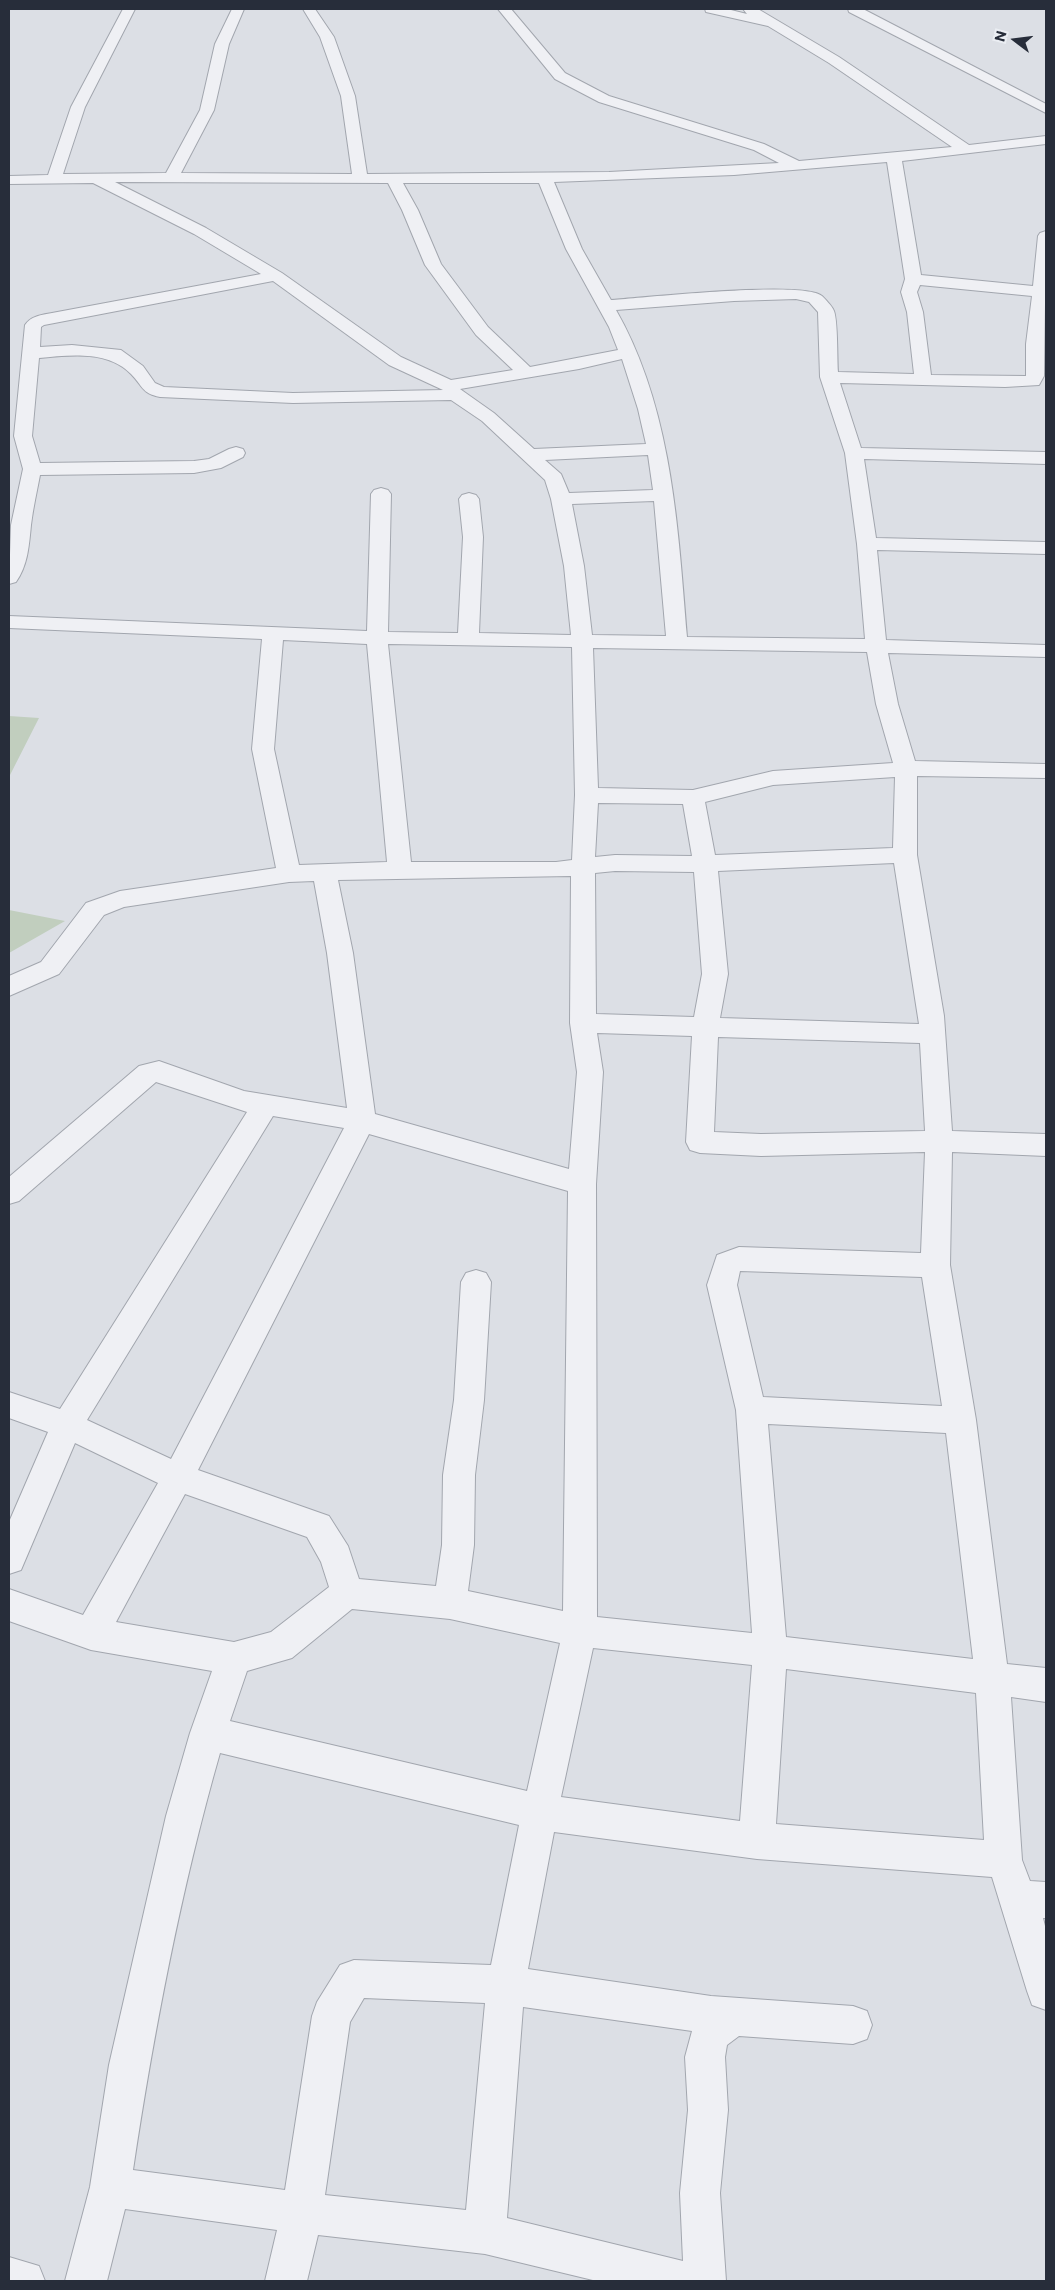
<!DOCTYPE html>
<style>
body{margin:0}
#map{position:relative;width:1055px;height:2290px;overflow:hidden;background:#dcdfe5;font-family:Commissioner,sans-serif}
canvas{display:block}
.frame{position:absolute;inset:0;border:10px solid #272d3a;pointer-events:none}
.north{position:absolute;left:990px;top:15px;width:50px;height:50px;-webkit-text-stroke:4px #ebeef3;paint-order:stroke;rotate:285deg;font-size:14px;font-weight:700;line-height:20px;text-align:center;color:#272d3a}
.north::after{content:'';display:block;margin:auto;width:18px;height:22px;background:#272d3a;clip-path:polygon(50% 0,100% 100%,50% 72%,0 100%)}
</style>
<div id="map">
<canvas width="1055" height="2290"></canvas>
<div class="frame"></div>
<div class="north">N</div>
</div>
<script>
const context = document.querySelector('canvas').getContext('2d');
context.lineJoin = 'round';
function paint(path, color) { context.fillStyle = color; context.fill(path, 'evenodd'); }
function strokePath(path, color, width, dash) { context.strokeStyle = color; context.lineWidth = width; context.lineCap = dash ? 'butt' : 'round'; context.setLineDash(dash || []); context.stroke(path); }
paint(new Path2D(`
 M 9,716 L 39,718 L 9,777 Z
 M 9,910 L 65,921 L 9,953 Z`), '#c1cebe');
const minor = new Path2D(`
 M 123,9 L 135,9 L 85,107 L 63,174 L 166,173 L 200,110 L 215,44 L 232,9 L 244,9 L 229,44 L 214,110 L 181,173 L 352,174 L 341,96 L 320,37 L 303,9 L 315,9 L 334,37 L 355,96 L 367,174 L 609,172 L 779,163 L 754,150 L 599,102 L 555,79 L 498,9 L 511,9 L 565,73 L 609,96 L 764,144 L 799,161 L 952,147 L 829,63 L 768,26 L 706,12 L 705,9 L 727,9 L 747,14 L 743,9 L 758,9 L 839,57 L 969,145 L 1046,136 L 1046,144 L 902,161 L 921,275 L 1033,286 L 1038,236 L 1040,233 L 1046,231 L 1044,376 L 1039,385 L 1005,387 L 840,383 L 861,448 L 1046,452 L 1046,464 L 864,459 L 876,538 L 1046,542 L 1046,554 L 877,550 L 886,640 L 1046,645 L 1046,657 L 888,653 L 898,704 L 915,761 L 1046,764 L 1046,778 L 917,776 L 917,855 L 944,1016 L 952,1131 L 1046,1134 L 1046,1156 L 952,1152 L 950,1265 L 976,1420 L 1007,1664 L 1046,1668 L 1046,1702 L 1011,1697 L 1022,1860 L 1030,1881 L 1046,1882 L 1046,1918 L 1043,1918 L 1046,1930 L 1046,2010 L 1032,2005 L 1027,1991 L 992,1877 L 757,1859 L 554,1832 L 528,1969 L 711,1996 L 853,2006 L 867,2011 L 872,2025 L 867,2039 L 853,2044 L 739,2036 L 727,2045 L 725,2057 L 728,2110 L 720,2193 L 726,2281 L 597,2281 L 485,2254 L 318,2235 L 307,2281 L 265,2281 L 277,2230 L 125,2209 L 107,2281 L 65,2281 L 90,2187 L 109,2065 L 166,1816 L 190,1733 L 212,1671 L 91,1650 L 9,1621 L 9,1589 L 83,1615 L 158,1483 L 75,1443 L 21,1570 L 9,1574 L 9,1522 L 48,1432 L 9,1418 L 9,1392 L 60,1409 L 247,1112 L 156,1082 L 19,1201 L 9,1204 L 9,1177 L 139,1066 L 159,1061 L 244,1091 L 347,1108 L 327,953 L 314,881 L 289,882 L 124,907 L 104,915 L 59,974 L 9,996 L 9,976 L 41,962 L 86,903 L 120,891 L 276,868 L 252,749 L 262,639 L 9,628 L 9,616 L 367,631 L 371,494 L 374,490 L 381,488 L 388,490 L 391,494 L 388,632 L 458,633 L 463,537 L 459,499 L 462,495 L 469,493 L 476,495 L 479,499 L 483,537 L 479,633 L 571,635 L 564,566 L 551,499 L 545,480 L 482,421 L 451,400 L 293,403 L 160,397 C 141,393 143,386 131,374 C 108,350 69,355 39,358 L 32,436 L 40,463 L 194,461 L 209,459 L 229,449 L 236,447 L 243,449 L 245,453 L 243,457 L 221,468 L 194,473 L 40,475 C 37,491 33,508 31,525 C 29,545 28,565 16,582 L 9,584 L 11,525 L 23,469 L 14,436 L 25,325 C 31,316 41,315 52,313 L 261,274 L 194,234 L 93,183 L 9,184 L 9,176 L 48,175 L 71,107 ZM 887,162 L 905,279 L 901,292 L 907,312 L 914,374 L 838,372 C 837,359 838,322 834,311 C 832,306 826,300 822,296 C 805,280 642,298 611,300 L 582,249 L 554,182 L 734,175 ZM 115,182 L 388,183 L 402,210 L 425,265 L 476,335 L 513,370 L 451,380 L 401,357 L 282,273 L 206,228 ZM 403,183 L 539,183 L 566,249 L 609,327 L 618,350 L 530,367 L 488,327 L 441,264 L 418,210 ZM 273,281 L 389,365 L 443,390 L 293,393 L 164,387 L 155,383 L 143,366 L 121,350 L 72,345 L 40,347 L 41,327 L 44,325 ZM 920,285 L 1032,296 L 1026,344 L 1026,376 L 931,375 L 923,312 L 917,292 ZM 796,299 L 809,302 L 818,312 L 820,377 L 845,453 L 857,544 L 865,639 L 687,637 C 678,527 672,408 616,310 L 734,301 ZM 622,359 L 638,409 L 646,444 L 534,449 L 494,413 L 460,389 L 579,369 ZM 648,455 L 653,490 L 569,493 L 561,474 L 545,460 ZM 654,501 L 666,636 L 592,635 L 584,566 L 572,504 ZM 283,640 L 367,644 L 387,862 L 299,865 L 274,749 ZM 388,644 L 572,647 L 575,795 L 572,860 L 556,862 L 411,862 ZM 593,648 L 867,652 L 876,704 L 893,763 L 773,771 L 693,790 L 598,788 ZM 895,777 L 893,848 L 715,855 L 705,802 L 773,785 ZM 598,803 L 683,804 L 692,856 L 615,855 L 595,857 ZM 894,863 L 919,1024 L 720,1018 L 728,974 L 718,871 ZM 615,871 L 694,872 L 702,974 L 694,1017 L 596,1014 L 595,873 ZM 571,876 L 570,1023 L 577,1072 L 569,1169 L 375,1114 L 353,953 L 338,880 ZM 597,1033 L 692,1036 L 686,1142 L 690,1150 L 700,1153 L 761,1156 L 925,1152 L 921,1253 L 739,1247 L 717,1255 L 707,1285 L 736,1410 L 752,1633 L 597,1617 L 596,1184 L 603,1072 ZM 718,1037 L 920,1043 L 925,1131 L 761,1134 L 714,1132 ZM 273,1116 L 344,1128 L 171,1459 L 87,1420 ZM 369,1134 L 568,1191 L 563,1611 L 468,1591 L 474,1545 L 475,1475 L 484,1400 L 491,1282 L 486,1273 L 476,1270 L 466,1273 L 461,1282 L 454,1400 L 443,1475 L 442,1545 L 436,1586 L 359,1579 L 348,1546 L 329,1516 L 198,1470 ZM 740,1271 L 922,1277 L 942,1406 L 763,1397 L 737,1285 ZM 768,1424 L 946,1433 L 973,1659 L 786,1637 ZM 185,1494 L 307,1537 L 321,1562 L 329,1587 L 271,1632 L 234,1642 L 116,1622 ZM 352,1609 L 450,1619 L 560,1643 L 527,1791 L 230,1721 L 247,1671 L 292,1658 ZM 593,1648 L 752,1665 L 740,1821 L 561,1797 ZM 786,1669 L 976,1693 L 984,1840 L 776,1824 ZM 220,1753 L 519,1825 L 491,1965 L 354,1960 L 340,1965 L 317,2002 L 312,2016 L 285,2190 L 133,2170 C 154,2030 181,1889 220,1753 ZM 364,1998 L 485,2003 L 466,2210 L 325,2195 L 350,2022 ZM 523,2007 L 692,2031 L 685,2057 L 688,2110 L 680,2193 L 683,2261 L 507,2218 Z
 M 848,9 L 863,9 L 1046,104 L 1046,113 L 849,12 Z
 M 9,2257 L 39,2266 L 45,2281 L 9,2281 Z`);
strokePath(minor, '#a2a6ae', 2);
paint(minor, '#eff0f4');
</script>
